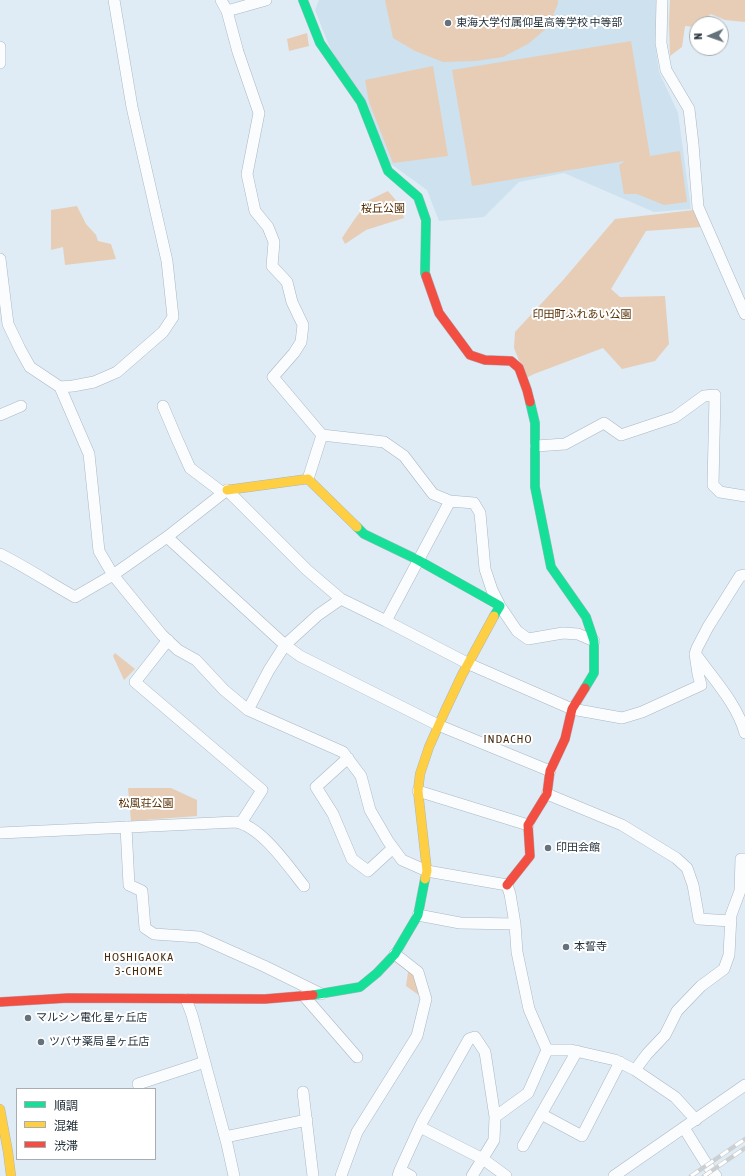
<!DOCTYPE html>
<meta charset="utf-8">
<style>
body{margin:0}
#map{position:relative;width:745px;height:1176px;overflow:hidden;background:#dfecf5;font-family:"Asap Condensed","Noto Sans JP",sans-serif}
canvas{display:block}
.legend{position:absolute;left:16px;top:1088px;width:140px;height:72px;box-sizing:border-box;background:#fff;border:1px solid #a7adb1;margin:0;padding:5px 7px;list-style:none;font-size:12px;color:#23313b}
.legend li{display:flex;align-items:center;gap:8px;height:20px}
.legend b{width:20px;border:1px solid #a7adb1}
.north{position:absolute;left:689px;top:16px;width:40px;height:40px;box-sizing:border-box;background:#fff;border:1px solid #a7adb1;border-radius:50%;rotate:268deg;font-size:11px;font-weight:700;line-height:16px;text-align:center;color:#23313b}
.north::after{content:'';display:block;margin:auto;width:14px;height:18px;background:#65727c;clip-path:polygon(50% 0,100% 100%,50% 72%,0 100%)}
</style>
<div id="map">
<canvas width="745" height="1176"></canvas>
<ul class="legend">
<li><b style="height:5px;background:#16e098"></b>順調</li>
<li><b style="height:5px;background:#ffcf43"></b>混雑</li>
<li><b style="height:5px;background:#f24e42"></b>渋滞</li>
</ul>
<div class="north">N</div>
</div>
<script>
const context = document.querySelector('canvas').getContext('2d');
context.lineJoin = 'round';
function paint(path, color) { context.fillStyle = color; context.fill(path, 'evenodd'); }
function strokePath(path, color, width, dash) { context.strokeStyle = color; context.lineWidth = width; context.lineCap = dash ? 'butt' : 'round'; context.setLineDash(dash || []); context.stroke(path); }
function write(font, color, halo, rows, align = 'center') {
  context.font = font + ' "Asap Condensed","Noto Sans JP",sans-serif'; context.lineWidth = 4; context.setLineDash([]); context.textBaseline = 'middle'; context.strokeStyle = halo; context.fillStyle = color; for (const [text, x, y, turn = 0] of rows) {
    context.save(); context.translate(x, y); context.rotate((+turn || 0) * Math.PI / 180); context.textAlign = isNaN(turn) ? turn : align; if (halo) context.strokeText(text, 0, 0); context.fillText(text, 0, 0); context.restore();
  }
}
paint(new Path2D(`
 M 319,0 L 656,0 L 655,44 L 659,72 L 678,113 L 691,209 L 654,212 L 564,173 L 519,182 L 484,217 L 439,221 L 427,190 L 391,164 L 330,48 L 315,10 Z`), '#cee1ef');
paint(new Path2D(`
 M 385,0 L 558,0 L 558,4 L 548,27 L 528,44 L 503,57 L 476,61 L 443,62 L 415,51 L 393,38 Z
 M 670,0 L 745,0 L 745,22 L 725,20 L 711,14 L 698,24 L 697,24 L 695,27 L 685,26 L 682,47 L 670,56 L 669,23 Z
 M 307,33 L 309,46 L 289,51 L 287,39 Z
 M 631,41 L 650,156 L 680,151 L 687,202 L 664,205 L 637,194 L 624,194 L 619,165 L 625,161 L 472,186 L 452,70 Z
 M 433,66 L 448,156 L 393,163 L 369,102 L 365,80 Z
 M 388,191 L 400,205 L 404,218 L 366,230 L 345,244 L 342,238 L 354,220 L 369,200 Z
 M 77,206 L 86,224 L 96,235 L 98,241 L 111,244 L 116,259 L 65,265 L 63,247 L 51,250 L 51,210 Z
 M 694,210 L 701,227 L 646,231 L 611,289 L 620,297 L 665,296 L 669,344 L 655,361 L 622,369 L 603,348 L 534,374 L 526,378 L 514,348 L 515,332 L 564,279 L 615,219 Z
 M 115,653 L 135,669 L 124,680 L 113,656 Z
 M 128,788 L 171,788 L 197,800 L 197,816 L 131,821 Z
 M 397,959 L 417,974 L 420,996 L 406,986 L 408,972 L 395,962 Z`), '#e7cdb5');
const street = new Path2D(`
 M 221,0 L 227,11 L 266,0
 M 662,0 L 661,43 L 666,70 L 689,109 L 693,144 L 698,207 L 745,314
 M 227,11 L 238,52 L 259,113 L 247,174 L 255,211 L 268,227 L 274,242 L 272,266 L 287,282 L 292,302 L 303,325 L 301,342 L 294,353 L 273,377 L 322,435 L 308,479
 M 0,47 L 0,63
 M 0,259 L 8,324 L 20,349 L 30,367 L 60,387 L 89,454 L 99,551 L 113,575 L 162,635 L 178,650 L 196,660 L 224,690 L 248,710 L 343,752 L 361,776 L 370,810 L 388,841 L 402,860 L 427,871 L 507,885 L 510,894 L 515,924 L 517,952 L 529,1009 L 547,1050 L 528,1093 L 495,1117 L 494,1140 L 472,1176
 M 60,387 L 73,386 L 94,382 L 117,372 L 163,332 L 173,317 L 167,261 L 132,107 L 114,0
 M 163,406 L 177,439 L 190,468 L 223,493
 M 0,415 L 21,406
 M 322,435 L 384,442 L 404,456 L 433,494 L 450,501 L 474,503 L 480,513 L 485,569 L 492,590 L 500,606 L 517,631 L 528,639 L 563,633 L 578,634 L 594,641
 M 536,446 L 565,444 L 604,423 L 621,435 L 675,417 L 704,396 L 715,395 L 713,485 L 720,492 L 745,496
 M 167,537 L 285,645 L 300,656 L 438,725 L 550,771
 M 0,554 C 26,567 50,583 75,597 L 113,575 L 167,537 L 227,490 L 307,570 L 341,599 L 386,621 L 469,664 L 572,709 L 622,718 L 642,712 L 701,685 L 698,674 L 695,654 L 697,648 L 708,627 L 740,576 L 745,575
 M 386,621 L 450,501
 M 168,640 L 135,682 L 262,790 L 241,823
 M 697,656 C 714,680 737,704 745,733
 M 248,710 L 269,670 L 285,645 L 318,615 L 341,599
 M 348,758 L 316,787 L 333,814 L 352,859 L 368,871 L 393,848
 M 418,791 L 528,825
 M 547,794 L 622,825 L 676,858 L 687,868 L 693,885 L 699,919 L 731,921
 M 126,827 L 129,885 L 142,891 L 145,928 L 154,934 L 199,937 L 264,966 L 321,994
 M 0,833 L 236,822 C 262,827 288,866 304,886
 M 418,915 L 460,923 L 515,924
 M 304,996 L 357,1057
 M 186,999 L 192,1015 L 227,1144 L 234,1176
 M 547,1050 L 571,1050 L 615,1060 L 635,1070 L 675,1097 L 696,1120
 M 635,1070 L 647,1054 L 665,1035 L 677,1011 L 701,986 L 724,969 L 729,955 L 731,915 L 740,891 L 741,859 L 745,859
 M 138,1084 L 205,1062
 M 303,1092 L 313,1176
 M 541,1114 L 582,1136 L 620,1062
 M 420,1127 L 483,1159 L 506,1176
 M 684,1128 L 707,1165 L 716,1176
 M 225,1137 L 307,1120
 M 523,1146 L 577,1051
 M 400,1170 L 411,1176
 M 341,1176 L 357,1132 L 417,1036 L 426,999 L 418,972 L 395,954
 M 398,1176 L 400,1170 L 422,1122 L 469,1039 L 475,1037 L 485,1052 L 495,1117
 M 614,1176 L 745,1085`);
const fast = new Path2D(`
 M 303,0 L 320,43 L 361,102 L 388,171 L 418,197 L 426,220 L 425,273 L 426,276
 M 530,402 L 535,423 L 535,487 L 551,567 L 586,617 L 594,641 L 594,673 L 585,688
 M 357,527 L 364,534 L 418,560 L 500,606 L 494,616
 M 313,995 L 360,987 L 377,973 L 395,954 L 418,915 L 425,879`);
const slow = new Path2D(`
 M 227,490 L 308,479 L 357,527
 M 425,879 L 427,871 L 418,791 L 420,774 L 429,747 L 445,711 L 462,675 L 494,616
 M 0,1109 L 8,1152 L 11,1176`);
const jam = new Path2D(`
 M 426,276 L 439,313 L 470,355 L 485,360 L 511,361 L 519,368 L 527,390 L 530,402
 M 507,885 L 530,856 L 528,825 L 547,794 L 550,771 L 565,739 L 572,709 L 585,688
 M 0,1002 L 68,998 L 265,999 L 313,995`);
strokePath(street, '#abb7c0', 12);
strokePath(fast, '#abb7c0', 10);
strokePath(slow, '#abb7c0', 10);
strokePath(jam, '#abb7c0', 10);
strokePath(street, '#fafcfe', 11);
strokePath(fast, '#16e098', 9);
strokePath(slow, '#ffcf43', 9);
strokePath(jam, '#f24e42', 9);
const rail = new Path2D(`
 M 691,1176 L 745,1139
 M 704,1176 L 745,1148`);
strokePath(rail, '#ccd0d3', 4.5);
strokePath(rail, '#fff', 3, [9]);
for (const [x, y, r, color] of [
 [448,23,4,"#65727c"],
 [548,848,4,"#65727c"],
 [566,947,4,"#65727c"],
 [28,1018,4,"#65727c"],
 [41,1042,4,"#65727c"]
]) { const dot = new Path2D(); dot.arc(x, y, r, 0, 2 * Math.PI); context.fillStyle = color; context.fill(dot); strokePath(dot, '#fff', 1.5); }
write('11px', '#23313b', '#fff', [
 ["東海大学付属仰星高等学校 中等部",456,23],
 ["印田会館",556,848],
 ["本誓寺",574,947],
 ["マルシン電化 星ヶ丘店",36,1018],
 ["ツバサ薬局 星ヶ丘店",49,1042]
], 'left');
write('11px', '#552e02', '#fff', [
 ["桜丘公園",383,209],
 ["印田町ふれあい公園",582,315],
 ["松風荘公園",146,804]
]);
context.letterSpacing = '1px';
write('12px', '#492c0f', '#fff', [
 ["INDACHO",508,739],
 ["HOSHIGAOKA",139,957],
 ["3-CHOME",139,971]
]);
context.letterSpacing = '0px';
</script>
